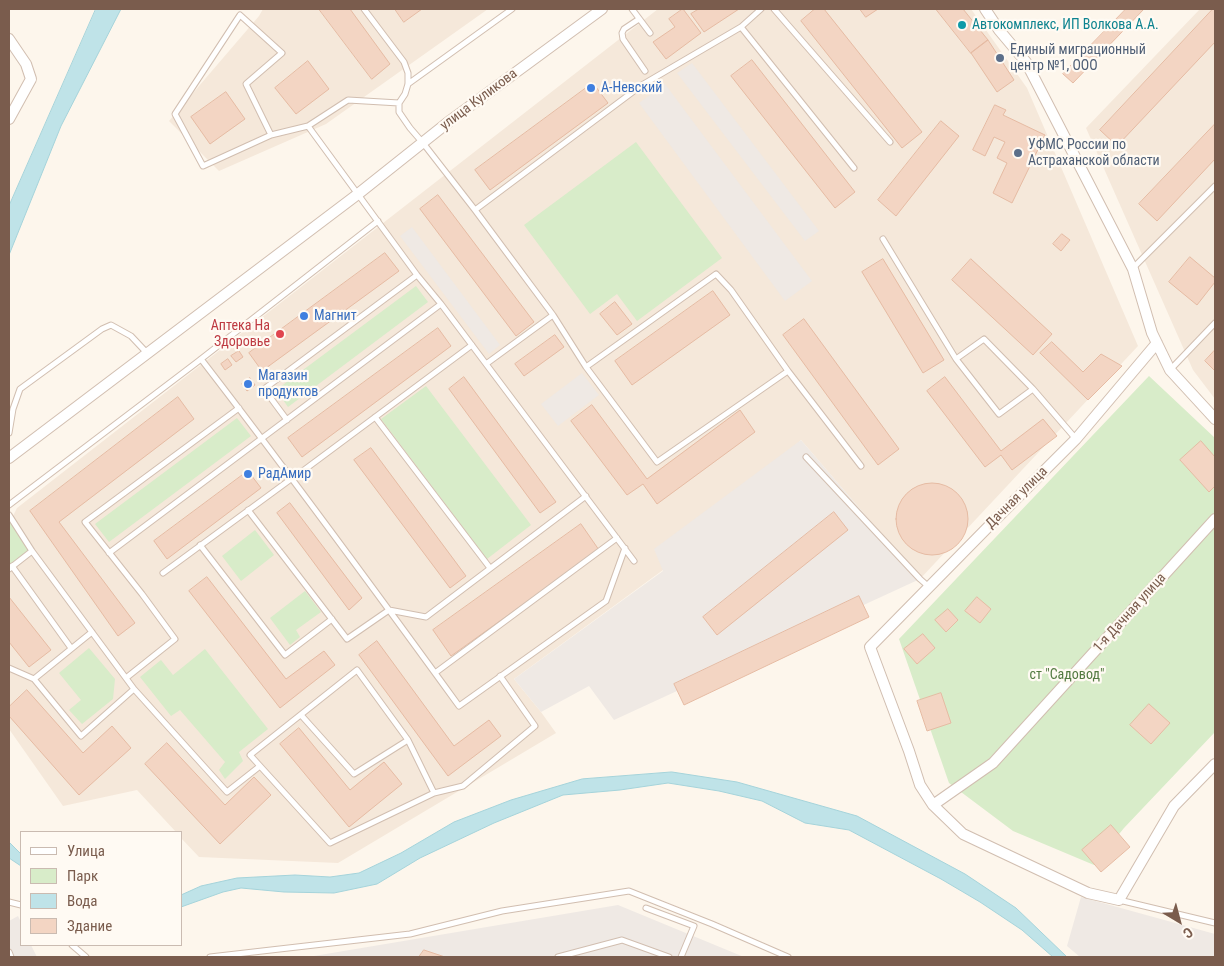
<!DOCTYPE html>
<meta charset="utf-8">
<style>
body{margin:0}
#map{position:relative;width:1224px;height:966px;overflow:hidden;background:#fdf6ec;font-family:"Roboto Condensed",sans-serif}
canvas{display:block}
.frame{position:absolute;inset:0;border:10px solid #7a5c4d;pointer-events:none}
.legend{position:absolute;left:20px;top:831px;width:162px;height:115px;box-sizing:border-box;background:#fffaf3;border:1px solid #cabbb1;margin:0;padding:6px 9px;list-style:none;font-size:15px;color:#7a5c4d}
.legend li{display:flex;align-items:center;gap:10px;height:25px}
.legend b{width:25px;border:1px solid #cabbb1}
.north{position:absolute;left:1154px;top:896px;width:50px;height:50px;-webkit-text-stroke:4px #fffaf3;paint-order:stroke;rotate:143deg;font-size:14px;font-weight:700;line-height:20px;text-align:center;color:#7a5c4d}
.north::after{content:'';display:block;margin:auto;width:18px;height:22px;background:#7a5c4d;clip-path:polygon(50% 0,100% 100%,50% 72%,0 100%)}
</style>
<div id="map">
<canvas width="1224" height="966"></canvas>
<div class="frame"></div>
<ul class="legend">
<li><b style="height:6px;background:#fff"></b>Улица</li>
<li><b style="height:14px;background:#d8ecc9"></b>Парк</li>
<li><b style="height:14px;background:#bfe3e8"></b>Вода</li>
<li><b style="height:14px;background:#f3d5c3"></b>Здание</li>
</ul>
<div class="north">С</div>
</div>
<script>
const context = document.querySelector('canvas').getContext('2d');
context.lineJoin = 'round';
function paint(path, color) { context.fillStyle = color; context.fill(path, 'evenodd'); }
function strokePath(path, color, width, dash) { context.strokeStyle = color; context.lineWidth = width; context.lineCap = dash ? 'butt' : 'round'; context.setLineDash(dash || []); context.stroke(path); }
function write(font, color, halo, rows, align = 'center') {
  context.font = font + ' "Roboto Condensed",sans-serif'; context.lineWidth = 4.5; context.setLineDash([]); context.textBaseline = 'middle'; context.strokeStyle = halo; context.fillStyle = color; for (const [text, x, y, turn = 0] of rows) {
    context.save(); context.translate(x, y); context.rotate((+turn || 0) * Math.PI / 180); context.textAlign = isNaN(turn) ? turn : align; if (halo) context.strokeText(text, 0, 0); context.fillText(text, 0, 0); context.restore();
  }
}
paint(new Path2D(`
 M 263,9 L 488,9 L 326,124 L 219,171 L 169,121 L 259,16 Z
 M 658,9 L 971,9 L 1027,88 L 1138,346 L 920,579 L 801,440 L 663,570 L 514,679 L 541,712 L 556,733 L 338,863 L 199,857 L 181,838 L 181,832 L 176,832 L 137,790 L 63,806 L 9,729 L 9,524 L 17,508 Z
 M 1200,9 L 1215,9 L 1215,399 L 1193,370 L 1086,128 Z`), '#f5e8da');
paint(new Path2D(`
 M 692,63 L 819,231 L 805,241 L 677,73 Z
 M 665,84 L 812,281 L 785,301 L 639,103 Z
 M 412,227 L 500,345 L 489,354 L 400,236 Z
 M 582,373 L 599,395 L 558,426 L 541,404 Z
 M 801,440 L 920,579 L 614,720 L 589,686 L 541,712 L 514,679 L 663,571 L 654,549 Z
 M 1081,897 L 1215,934 L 1215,957 L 1080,957 L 1067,946 Z
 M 618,905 L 744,957 L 308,957 Z
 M 18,916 L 21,922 L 21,945 L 31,945 L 37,957 L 9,957 L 9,921 Z`), '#efe9e4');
paint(new Path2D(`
 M 636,142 L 722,258 L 637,321 L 617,294 L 590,314 L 524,225 Z
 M 416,286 L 428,302 L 288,407 L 276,390 Z
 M 1149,376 L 1215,438 L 1215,732 L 1124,828 L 1094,865 L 1013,831 L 949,783 L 899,639 Z
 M 426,386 L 531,525 L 487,559 L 381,419 Z
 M 237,418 L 251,436 L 109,542 L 95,524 Z
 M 9,519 L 32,551 L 9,569 Z
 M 255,530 L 274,555 L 241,581 L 222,556 Z
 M 305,591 L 321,612 L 296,630 L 300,637 L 290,645 L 270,618 Z
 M 89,648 L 115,679 L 113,699 L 82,724 L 69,710 L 81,700 L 59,673 Z
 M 205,649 L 268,729 L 239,752 L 243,761 L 225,779 L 219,770 L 225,762 L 180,710 L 171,716 L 140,677 L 161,660 L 173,675 Z`), '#d8ecc9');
const water = new Path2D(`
 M 96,9 L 121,9 L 61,126 L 9,255 L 9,206 Z
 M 672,772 L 737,782 L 857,816 L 965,874 L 1016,908 L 1067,957 L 1053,957 L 1022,930 L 980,902 L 941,879 L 849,830 L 805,823 L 762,801 L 719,791 L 668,783 L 620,790 L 563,795 L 494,823 L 420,858 L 377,884 L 334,893 L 284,892 L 241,888 L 223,892 L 181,907 L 181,895 L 201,886 L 237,878 L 295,875 L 330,877 L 359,873 L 401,853 L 454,822 L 511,800 L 582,779 Z
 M 9,842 L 21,854 L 21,866 L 9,858 Z`);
paint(water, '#bfe3e8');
strokePath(water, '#a5d3da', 1);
const building = new Path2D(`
 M 319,9 L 350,9 L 390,64 L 372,79 Z
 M 395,9 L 422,9 L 404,22 Z
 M 683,9 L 701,33 L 666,59 L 653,42 L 675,27 L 669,19 Z
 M 699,9 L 739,9 L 704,32 L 691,14 Z
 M 815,9 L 824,9 L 922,132 L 902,148 L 801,21 Z
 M 860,9 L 878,9 L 866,17 Z
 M 936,9 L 963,9 L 988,40 L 971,53 Z
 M 1126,9 L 1144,9 L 1073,83 L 1063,74 Z
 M 1213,9 L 1215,9 L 1215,42 L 1117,146 L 1100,130 Z
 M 988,40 L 1014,80 L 997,92 L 971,53 Z
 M 752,60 L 855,192 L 835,208 L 731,76 Z
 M 308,61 L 329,89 L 296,114 L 275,88 Z
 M 593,83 L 608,103 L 490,190 L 475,170 Z
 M 226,92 L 245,119 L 210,144 L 191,117 Z
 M 995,105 L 1006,110 L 1003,115 L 1045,135 L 1012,203 L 993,193 L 1007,163 L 997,158 L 1005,142 L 994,137 L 985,156 L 973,150 Z
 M 941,121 L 959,136 L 896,216 L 878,200 Z
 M 1215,124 L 1215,159 L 1157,221 L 1139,204 Z
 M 438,195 L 534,322 L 516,336 L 420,209 Z
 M 1062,234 L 1070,240 L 1061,251 L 1053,244 Z
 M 385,253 L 399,271 L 262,371 L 249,353 Z
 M 1190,257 L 1215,278 L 1215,282 L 1197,305 L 1169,282 Z
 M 883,259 L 944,360 L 923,373 L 862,272 Z
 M 971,259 L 1052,334 L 1033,355 L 952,280 Z
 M 713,291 L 730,315 L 632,385 L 615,361 Z
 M 615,302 L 632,324 L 617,335 L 600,314 Z
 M 804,319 L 899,449 L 878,465 L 783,335 Z
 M 438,328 L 451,346 L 302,457 L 288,438 Z
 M 555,335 L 564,347 L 524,376 L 515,364 Z
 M 1052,342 L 1083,372 L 1101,354 L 1122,366 L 1088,400 L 1040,353 Z
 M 1215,350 L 1215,371 L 1205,361 Z
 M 239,351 L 243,357 L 236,362 L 231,356 Z
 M 228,359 L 232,365 L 225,370 L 221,364 Z
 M 464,377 L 556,502 L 540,513 L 449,389 Z
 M 945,377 L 1001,451 L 1043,419 L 1057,436 L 1012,470 L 1001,455 L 985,467 L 927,391 Z
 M 250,378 L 255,385 L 247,391 L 242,384 Z
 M 178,397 L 194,419 L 59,522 L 135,623 L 118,636 L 30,511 Z
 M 592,405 L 647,479 L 740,410 L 755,432 L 657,504 L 643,484 L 627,495 L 571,421 Z
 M 1201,441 L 1215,457 L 1215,486 L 1209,492 L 1180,460 Z
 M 371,448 L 466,576 L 450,588 L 354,460 Z
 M 248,471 L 261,488 L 167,559 L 154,541 Z
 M896 519a36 36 0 1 1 72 0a36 36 0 1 1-72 0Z
 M 290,503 L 362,598 L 349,610 L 277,513 Z
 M 834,512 L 848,530 L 717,635 L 703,617 Z
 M 581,524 L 599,550 L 451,656 L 433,630 Z
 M 207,577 L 286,679 L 324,651 L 335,665 L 280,708 L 189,591 Z
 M 859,596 L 869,617 L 684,705 L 674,684 Z
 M 9,597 L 51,650 L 29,667 L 9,642 Z
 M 977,597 L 991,609 L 980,623 L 965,611 Z
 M 948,609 L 958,620 L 946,632 L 935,620 Z
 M 923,634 L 935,648 L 917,664 L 904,649 Z
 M 377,641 L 454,746 L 489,720 L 501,736 L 448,776 L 359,655 Z
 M 27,690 L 83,753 L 112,726 L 131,748 L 79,795 L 9,716 L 9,707 Z
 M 941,693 L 951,723 L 927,731 L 917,701 Z
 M 1149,704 L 1170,723 L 1151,744 L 1130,725 Z
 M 299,728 L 350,790 L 384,762 L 402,784 L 349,827 L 280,744 Z
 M 167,743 L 225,805 L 254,777 L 271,795 L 220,844 L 145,764 Z
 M 1111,825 L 1130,847 L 1101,872 L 1082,850 Z
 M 424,950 L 445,957 L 419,957 Z`);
paint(building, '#f3d5c3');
strokePath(building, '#e6bba3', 1);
const lane = new Path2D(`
 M 364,9 L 404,62 L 408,73 L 408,84 L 405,94 L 399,103 L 399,112 L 410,128 L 423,143 L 475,210 L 553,315 L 586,367 L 657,462 L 788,371
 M 632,9 L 650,33
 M 774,9 L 890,142
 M 639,19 L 624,29 L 622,33 L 623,39 L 645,71
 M 741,27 L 854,168
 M 408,84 L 512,9
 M 308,126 L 348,100 L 399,103
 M 271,135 L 246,84 L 282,53 L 240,15 L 175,114 L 203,166 L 271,135 L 308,126 L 417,275 L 441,304 L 634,561
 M 475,210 L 642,85 L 741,27 L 761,9
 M 883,239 L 956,359 L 984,339 L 1033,389 L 1076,439
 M 1133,268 L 1215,186
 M 201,359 C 289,473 374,589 459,706 L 606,601 L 625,548
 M 956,359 L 999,414 L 1033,389
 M 486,364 L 553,315
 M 586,367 L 716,274 L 731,290 L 788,371 L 861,466
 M 1170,370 L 1215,323
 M 375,417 L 490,568
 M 287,420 L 264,389 L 417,275
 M 9,433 L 13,409 L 20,389 L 102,329 L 111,325 L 131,336 L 147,353
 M 806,457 L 920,579 L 929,587
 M 292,479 L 472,345
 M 9,505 L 196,363 L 378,221
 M 248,510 L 347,639 L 389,610 L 426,617 L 586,496
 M 9,515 L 32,551 L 134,689 L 227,792 L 260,766 L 250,755 L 357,670 L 408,740 L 434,793 L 463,786 L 535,726 L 500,676
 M 200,545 L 285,655 L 332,619
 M 109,553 L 441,304
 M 12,566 L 71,648
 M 9,569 L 32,551
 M 163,573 L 291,479
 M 9,668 L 34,679 L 81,736 L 134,689
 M 435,673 L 617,538
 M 126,678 L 175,639 L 142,594 L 85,522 L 239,408
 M 34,679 L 92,632
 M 301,715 L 354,774 L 408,740
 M 260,766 L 330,843 L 434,793
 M 1119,900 L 1215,923
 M 9,902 L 21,905
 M 646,908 L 694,926 L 681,957
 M 72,945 L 86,957
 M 9,952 L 11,957
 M 210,957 L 410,934 L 502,911 L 629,891 L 712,924 L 788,957
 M 558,957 L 622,940 L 669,957`);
const street = new Path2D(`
 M 985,9 L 999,30 L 1026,62 L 1133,269 L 1152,333 L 1170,370 L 1215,419
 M 9,39 L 26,64 L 31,79 L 9,119
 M 1157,343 L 1076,439 L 991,524 L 870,647 L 909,751 L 920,785 L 933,805 L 963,834 L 1088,893 L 1119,900 L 1174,806 L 1215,764
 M 9,458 L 358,194 L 451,120 L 602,9
 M 933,805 L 993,763 L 1215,519`);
strokePath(lane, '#d1beb0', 7);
strokePath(street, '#d1beb0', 12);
strokePath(lane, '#fff', 5);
strokePath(street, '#fff', 10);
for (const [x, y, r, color] of [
 [962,25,5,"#0f9aa8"],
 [1000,58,5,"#5c6f8a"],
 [591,88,5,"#3f7fe0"],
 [1018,153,5,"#5c6f8a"],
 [304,316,5,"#3f7fe0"],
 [280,334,5,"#e0444e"],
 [248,384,5,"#3f7fe0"],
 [248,474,5,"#3f7fe0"]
]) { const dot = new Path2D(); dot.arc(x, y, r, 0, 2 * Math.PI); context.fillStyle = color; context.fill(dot); strokePath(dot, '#fffaf3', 2); }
write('14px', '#0d838f', '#fffaf3', [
 ["Автокомплекс, ИП Волкова А.А.",972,25]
], 'left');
write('14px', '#4e5e75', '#fffaf3', [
 ["Единый миграционный",1010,50],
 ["центр №1, ООО",1010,66],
 ["УФМС России по",1028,145],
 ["Астраханской области",1028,161]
], 'left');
write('14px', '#366cbe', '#fffaf3', [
 ["А-Невский",601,88],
 ["Магнит",314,316],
 ["Магазин",258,376],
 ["продуктов",258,392],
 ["РадАмир",258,474]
], 'left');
write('14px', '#7a5c4d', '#fffaf3', [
 ["улица Куликова",479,100,-37],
 ["Дачная улица",1017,498,-45],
 ["1-я Дачная улица",1130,613,-48]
]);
write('14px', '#be3a42', '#fffaf3', [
 ["Аптека На",270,326],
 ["Здоровье",270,342]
], 'right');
write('14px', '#537a41', '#fffaf3', [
 ["ст \"Садовод\"",1067,675]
]);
</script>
